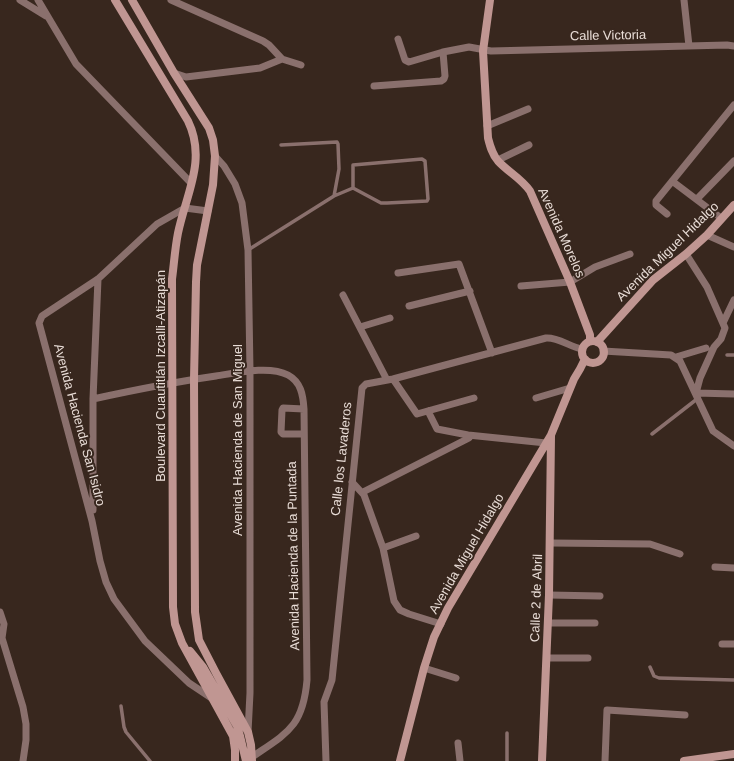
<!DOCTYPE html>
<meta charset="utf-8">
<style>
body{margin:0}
canvas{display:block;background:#38271e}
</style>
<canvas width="734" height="761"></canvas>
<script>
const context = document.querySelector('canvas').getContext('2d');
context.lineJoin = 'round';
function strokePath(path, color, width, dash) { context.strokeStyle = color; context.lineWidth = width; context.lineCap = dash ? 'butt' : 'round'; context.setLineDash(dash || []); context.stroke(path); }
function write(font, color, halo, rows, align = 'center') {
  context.font = font + ' Arial,sans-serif'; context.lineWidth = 4; context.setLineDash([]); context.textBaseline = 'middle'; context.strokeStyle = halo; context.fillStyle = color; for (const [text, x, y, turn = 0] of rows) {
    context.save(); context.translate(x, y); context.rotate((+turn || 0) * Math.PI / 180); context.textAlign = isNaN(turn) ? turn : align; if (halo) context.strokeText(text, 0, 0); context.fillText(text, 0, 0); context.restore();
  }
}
strokePath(new Path2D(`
 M 281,145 L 337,142 L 338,144 L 339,169 L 334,196
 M 248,250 L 334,196 L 353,188 L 381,203 L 387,203 L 427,201 L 428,199 L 425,161 L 422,159 L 353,165 L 353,188
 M 727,355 L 734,355
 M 652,434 L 697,399
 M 650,667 L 654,676 L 659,678 L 734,680
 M 121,706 L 124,727 L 126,732 L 150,761
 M 507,761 L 507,733`), '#8a706d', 3.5);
strokePath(new Path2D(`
 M 20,0 L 46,16
 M 38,0 L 76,64 L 191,183
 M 171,0 L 263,41 L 269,45 L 282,59 L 301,65
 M 684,0 L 689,46
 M 398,39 L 405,60 L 409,62 L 443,52 L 469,47 L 491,51 L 727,45 L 734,46
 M 174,73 L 186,77 L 260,68 L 282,59
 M 374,86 L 441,81 L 444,79 L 445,76 L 443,52
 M 487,126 L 528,109
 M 215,156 L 224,166 L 235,184 L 242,203 L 248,250 L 250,371 L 250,693 L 248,732
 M 498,160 L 529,145
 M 672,181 L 721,218
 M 697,199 L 734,161
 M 208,211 L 185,208 L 157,224 L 98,279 L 42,316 L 39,323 L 92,521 L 100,561 L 106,582 L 114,599 L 145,641 L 189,683 L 213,699
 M 667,214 L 656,205 L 656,201 L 734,105
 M 707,235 L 734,247
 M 686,254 L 707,287 L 725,328 L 721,339 L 714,347 L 700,378 L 696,393 L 734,394
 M 398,273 L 459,264 L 492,353
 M 521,286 L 570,282 L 595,267 L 630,254
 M 343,295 L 387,380
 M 409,306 L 470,291
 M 723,323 L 734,300
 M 360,327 L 390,318
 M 603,351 L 671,355 L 680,361 L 713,431 L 734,446
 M 676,357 L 706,348
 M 393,379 L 417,414 L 474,398
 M 536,398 L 570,388
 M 93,399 C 134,390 175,382 216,376 C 236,373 269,365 288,375 C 301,382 303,395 304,409 L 307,680 C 303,727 287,733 252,757
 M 304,409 L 283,408 L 282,410 L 281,432 L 283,434 L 304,434
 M 428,411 L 437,429 L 468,435 L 546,443
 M 352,482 L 364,495 L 383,548 L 394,601 L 400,610 L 409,614 L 441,624
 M 363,492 L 469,438
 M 93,510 L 93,399 L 98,279
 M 551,543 L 650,544 L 680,554
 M 383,548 L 416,536
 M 715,567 L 734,568
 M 549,595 L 600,596
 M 0,612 L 4,624 L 2,638 L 23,707 L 26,724 L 26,740 L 23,761
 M 548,623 L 595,623
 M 722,644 L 734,644
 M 547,658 L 588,658
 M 424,668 L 456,678
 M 458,743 L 460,761
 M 326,761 L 324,702 L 332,680 L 362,388 L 366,384 L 393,379 L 546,338 C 558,337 570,347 582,349
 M 605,761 L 607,710 L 685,715`), '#8a706d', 7);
strokePath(new Path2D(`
 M 115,0 L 188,121 C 207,160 186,194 178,233 C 175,248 174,264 172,279 L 173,607 L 175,624 L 182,643 L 233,736 L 235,750 L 235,761
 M 132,0 L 174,73 L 209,128 L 213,140 L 215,156 L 213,185 L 197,265 L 196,282 L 194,379 L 195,612 L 199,640 L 216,673 L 248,732 L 251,745 L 252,761
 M 490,0 L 483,51 L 488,138 C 490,146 492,154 498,161 C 508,172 521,178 530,191 L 570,282 L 590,335 L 590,341
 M582 352a11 11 0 1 1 22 0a11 11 0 1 1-22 0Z
 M 597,342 L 653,280 L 686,254 L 707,235 L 734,205
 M 190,651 L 203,667 L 237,726 L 240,736 L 246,761
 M 400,761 L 424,668 L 434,637 L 448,608 L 551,435 L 574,379 L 580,369 L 585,359
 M 542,761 L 549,595 L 551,436
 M 684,761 L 734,754`), '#c09692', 8);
write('13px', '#e8dcd6', '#38271e', [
 ["Calle Victoria",608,36,-1],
 ["Avenida Morelos",561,233,66],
 ["Avenida Miguel Hidalgo",668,252,-44],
 ["Boulevard Cuautitlán Izcalli-Atizapán",161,376,-90],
 ["Avenida Hacienda San Isidro",79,425,75],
 ["Avenida Hacienda de San Miguel",238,440,-90],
 ["Calle los Lavaderos",342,459,-84],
 ["Avenida Miguel Hidalgo",467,554,-60],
 ["Avenida Hacienda de la Puntada",294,556,-91],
 ["Calle 2 de Abril",537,598,-88]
]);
</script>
